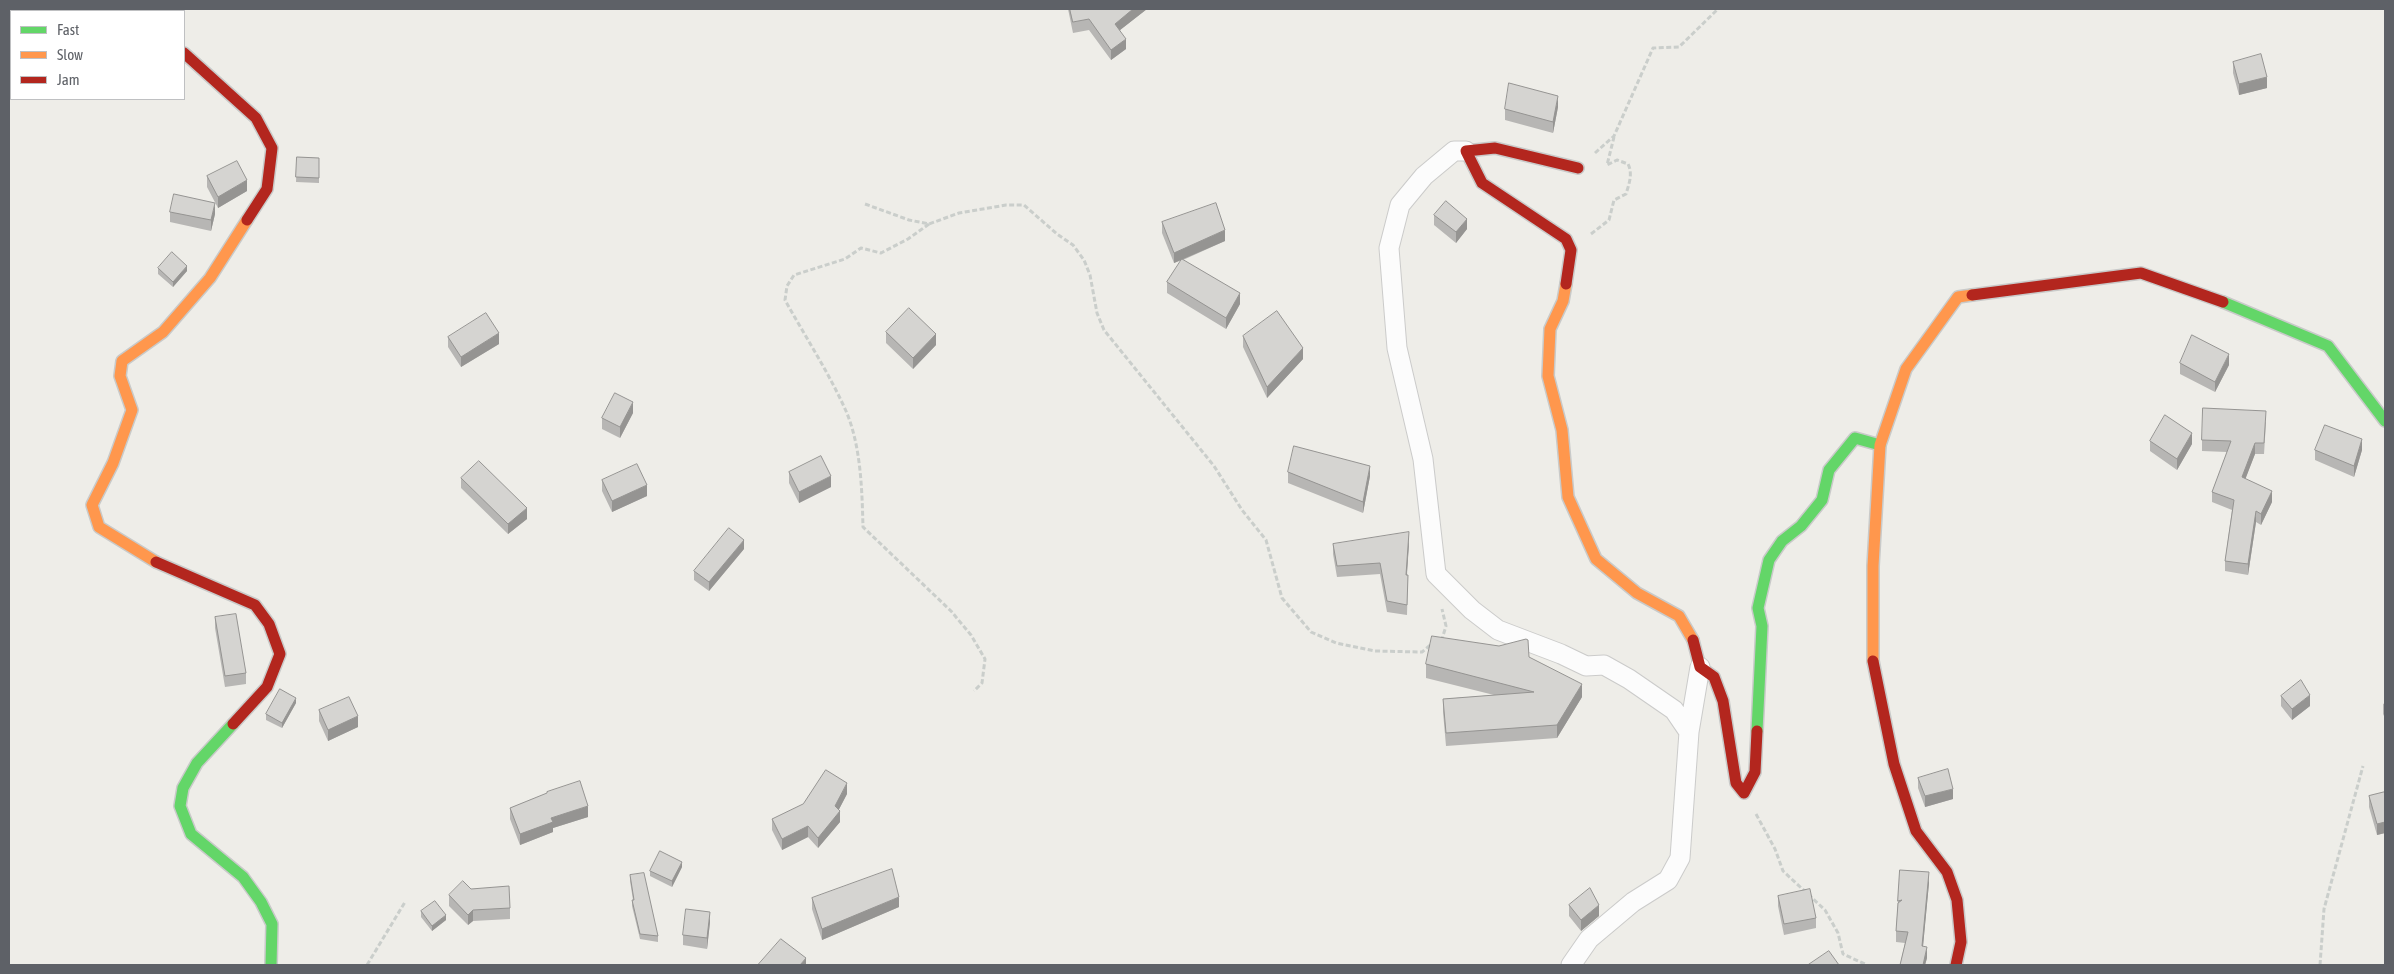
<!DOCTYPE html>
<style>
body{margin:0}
#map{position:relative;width:2394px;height:974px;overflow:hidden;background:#eeede8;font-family:"Asap Condensed",sans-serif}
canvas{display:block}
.frame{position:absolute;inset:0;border:10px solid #5e6167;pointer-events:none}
.legend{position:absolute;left:10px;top:10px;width:175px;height:90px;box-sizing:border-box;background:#fff;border:1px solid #bfc0c2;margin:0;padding:6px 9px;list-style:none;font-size:15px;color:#5e6167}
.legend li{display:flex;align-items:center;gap:10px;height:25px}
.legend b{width:25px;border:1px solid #bfc0c2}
</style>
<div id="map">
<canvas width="2394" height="974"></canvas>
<div class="frame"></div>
<ul class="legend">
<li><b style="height:6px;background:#63d668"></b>Fast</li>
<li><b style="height:6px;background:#ff974d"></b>Slow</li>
<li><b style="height:6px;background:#b3261e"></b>Jam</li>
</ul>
</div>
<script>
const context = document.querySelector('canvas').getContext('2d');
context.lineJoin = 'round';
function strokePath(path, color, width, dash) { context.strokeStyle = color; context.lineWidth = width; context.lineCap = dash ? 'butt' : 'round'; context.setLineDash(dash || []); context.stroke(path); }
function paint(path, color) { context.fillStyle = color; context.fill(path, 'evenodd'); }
const street = new Path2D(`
 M 1466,151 L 1454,151 L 1424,176 L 1400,205 L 1389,248 L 1397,348 L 1423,459 L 1436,574 L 1472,610 L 1498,630 L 1561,654 L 1586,666 L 1604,665 L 1629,679 L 1674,710 L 1689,732
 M 1571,965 L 1589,939 L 1633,902 L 1668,880 L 1680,858 L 1689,732 L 1700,667`);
const fast = new Path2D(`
 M 2223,302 L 2328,346 L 2385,421
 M 233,724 L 197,763 L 183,788 L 180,806 L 191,834 L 243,877 L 261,902 L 272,924 L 271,965
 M 1757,731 L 1762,626 L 1758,608 L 1769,560 L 1782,541 L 1801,526 L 1822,500 L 1829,470 L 1855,438 L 1880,445`);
const slow = new Path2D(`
 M 1566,284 L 1563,301 L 1550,329 L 1548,376 L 1562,430 L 1568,497 L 1596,559 L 1637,593 L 1679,616 L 1693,640
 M 156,562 L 99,527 L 92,505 L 113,463 L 132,410 L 120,376 L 122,361 L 163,332 L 210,278 L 247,220
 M 1873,661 L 1873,566 L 1880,445 L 1906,369 L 1958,297 L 1972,295`);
const jam = new Path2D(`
 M 184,53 L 256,118 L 272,148 L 267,189 L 247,220
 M 1566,284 L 1571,250 L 1566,239 L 1482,183 L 1466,151 L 1495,148 L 1578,168
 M 1972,295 L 2141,273 L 2223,302
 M 156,562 L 255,605 L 269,624 L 280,654 L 267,687 L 233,724
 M 1693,640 L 1700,667 L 1714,677 L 1723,701 L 1736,783 L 1744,793 L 1755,772 L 1757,731
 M 1873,661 L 1894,764 L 1916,831 L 1947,872 L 1957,900 L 1961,942 L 1956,965`);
strokePath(street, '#cbcbca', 21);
strokePath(fast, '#c9cac9', 14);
strokePath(slow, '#c9cac9', 14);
strokePath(jam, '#c9cac9', 14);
strokePath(new Path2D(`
 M 149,11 L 150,9
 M 1595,153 L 1614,136 L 1653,48 L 1679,47 L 1718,9
 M 865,204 L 909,220 L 929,224 L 959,213 L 1006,205 L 1024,205 L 1057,234 L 1073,245 L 1084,260 L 1090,275 L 1097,313 L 1104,330 L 1214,466 L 1242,510 L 1266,540 L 1282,598 L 1311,632 L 1336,643 L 1375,651 L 1422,652 L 1434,642
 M 929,224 L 908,239 L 881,253 L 861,248 L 845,259 L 794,275 L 787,286 L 785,300 C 805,336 829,373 846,411 C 861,446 862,490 863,527 L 951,611 L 971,635 L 985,659 L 982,683 L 974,691
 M 1591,234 L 1609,220 L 1614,200 L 1626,194 C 1629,184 1633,174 1628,164 L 1617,160 L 1607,165 L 1614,137
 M 1440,640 L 1442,639 L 1446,626 L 1442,609
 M 1756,814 L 1775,849 L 1783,871 L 1825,910 L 1838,933 L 1843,954 L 1867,965
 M 367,965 L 405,902
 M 2320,965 L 2324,909 L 2363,766`), '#cacecb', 3, [5, 2.5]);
strokePath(street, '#fcfcfc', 19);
strokePath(fast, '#63d668', 11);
strokePath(slow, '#ff974d', 11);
strokePath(jam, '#b3261e', 11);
paint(new Path2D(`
 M 1068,9 L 1147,9 L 1120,30 L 1126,49 L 1111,60 L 1089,30 L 1073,33 Z
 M 2233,62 L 2267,88 L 2239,95 L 2233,73 Z
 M 1558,107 L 1553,133 L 1505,120 L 1505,109 Z
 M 297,157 L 319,158 L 319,183 L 296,182 Z
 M 207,176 L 247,191 L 218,208 L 207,187 Z
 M 170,212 L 215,214 L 211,231 L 170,222 Z
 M 1434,215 L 1467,229 L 1456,243 L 1434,225 Z
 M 1162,222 L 1225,241 L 1183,260 L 1240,304 L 1226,329 L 1167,293 L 1167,282 L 1182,260 L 1174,263 L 1162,233 Z
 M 158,268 L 187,271 L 173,287 L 158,274 Z
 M 886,332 L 936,345 L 913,369 L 886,343 Z
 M 1243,336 L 1303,359 L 1267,398 L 1243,347 Z
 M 448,337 L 499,344 L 461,367 L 448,347 Z
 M 2180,363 L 2229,365 L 2215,392 L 2180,374 Z
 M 633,413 L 620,438 L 602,429 L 602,418 Z
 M 2266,422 L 2264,454 L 2255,454 L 2245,479 L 2272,502 L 2261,525 L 2256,522 L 2248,575 L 2225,571 L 2225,561 L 2232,510 L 2212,502 L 2212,492 L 2227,452 L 2202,451 L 2202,440 Z
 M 2150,441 L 2192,444 L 2177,470 L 2150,451 Z
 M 2315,450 L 2362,450 L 2354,477 L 2315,460 Z
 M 789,472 L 831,487 L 799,503 L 789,483 Z
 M 1288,472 L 1370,476 L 1363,513 L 1288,483 Z
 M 461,478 L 527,519 L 508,534 L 461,488 Z
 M 602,480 L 647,496 L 612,512 L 602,491 Z
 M 1409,543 L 1407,575 L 1408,575 L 1407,615 L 1387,612 L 1380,574 L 1337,577 L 1333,554 L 1333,544 Z
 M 744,549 L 709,591 L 694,580 L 694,571 Z
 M 215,617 L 246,673 L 246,684 L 225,687 L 215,628 Z
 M 1529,657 L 1582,697 L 1557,738 L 1446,746 L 1443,712 L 1443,699 L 1494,695 L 1426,678 L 1426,664 Z
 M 2281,696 L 2310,706 L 2292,720 L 2281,706 Z
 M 296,703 L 282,728 L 266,720 L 266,714 Z
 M 2385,703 L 2385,718 L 2383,714 L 2383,704 Z
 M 319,710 L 358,727 L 328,741 L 319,721 Z
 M 1918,778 L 1953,799 L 1925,807 L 1918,788 Z
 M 547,792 L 588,817 L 553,828 L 553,832 L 520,845 L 510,819 L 510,808 L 547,794 Z
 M 2385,792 L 2385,833 L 2377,835 L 2369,807 L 2369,796 Z
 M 847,794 L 839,809 L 840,822 L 818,848 L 808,837 L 782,850 L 772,830 L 772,819 Z
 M 682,867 L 672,887 L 650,876 L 650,871 Z
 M 1900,870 L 1929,883 L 1923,946 L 1927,958 L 1925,965 L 1900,965 L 1905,943 L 1896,942 L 1896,931 Z
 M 630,875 L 658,936 L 658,942 L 640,939 L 632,906 L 632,900 L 633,900 L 630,881 Z
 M 471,889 L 510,908 L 510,919 L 473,921 L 468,925 L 449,906 L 449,895 Z
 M 1778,896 L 1816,918 L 1816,928 L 1784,935 L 1778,906 Z
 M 812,898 L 899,907 L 822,940 L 812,909 Z
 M 1569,905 L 1599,916 L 1581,931 L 1569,916 Z
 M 421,911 L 446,920 L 432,931 L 421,917 Z
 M 710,922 L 707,949 L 683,945 L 683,935 Z`), '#b7b6b4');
paint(new Path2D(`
 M 1133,9 L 1147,9 L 1115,34 L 1115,24 Z
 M 1126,39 L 1126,49 L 1111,60 L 1111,50 Z
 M 2267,77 L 2267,88 L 2239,95 L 2239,84 Z
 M 1558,96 L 1558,107 L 1553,133 L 1553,122 Z
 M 247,180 L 247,191 L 218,208 L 218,197 Z
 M 215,203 L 215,214 L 211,231 L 211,220 Z
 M 1467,219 L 1467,229 L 1456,243 L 1456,232 Z
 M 1225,230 L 1225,241 L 1174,263 L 1174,253 Z
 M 187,266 L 187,271 L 173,287 L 173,282 Z
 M 1240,293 L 1240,304 L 1226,329 L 1226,318 Z
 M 499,333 L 499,344 L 461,367 L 461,357 Z
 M 936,334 L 936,345 L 913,369 L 913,358 Z
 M 1303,348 L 1303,359 L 1267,398 L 1267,387 Z
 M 2229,354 L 2229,365 L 2215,392 L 2215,382 Z
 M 633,402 L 633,413 L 620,438 L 620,427 Z
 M 2192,433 L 2192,444 L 2177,470 L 2177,459 Z
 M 2362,439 L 2362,450 L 2354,477 L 2354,466 Z
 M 2255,443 L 2255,454 L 2242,488 L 2242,477 Z
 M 1370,466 L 1370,476 L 1363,513 L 1363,502 Z
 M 831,476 L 831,487 L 799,503 L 799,492 Z
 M 647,485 L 647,496 L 612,512 L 612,501 Z
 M 2272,491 L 2272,502 L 2261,525 L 2261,514 Z
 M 527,508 L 527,519 L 508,534 L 508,524 Z
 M 2256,511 L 2256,522 L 2248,575 L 2248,564 Z
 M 1409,532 L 1409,543 L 1406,586 L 1406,575 Z
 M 744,540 L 744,549 L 709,591 L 709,582 Z
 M 1582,684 L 1582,697 L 1557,738 L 1557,725 Z
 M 2310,695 L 2310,706 L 2292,720 L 2292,709 Z
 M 296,698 L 296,703 L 282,728 L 282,723 Z
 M 358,716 L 358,727 L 328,741 L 328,730 Z
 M 847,783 L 847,794 L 835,817 L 835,806 Z
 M 1953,789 L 1953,799 L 1925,807 L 1925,796 Z
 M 588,806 L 588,817 L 553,828 L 553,832 L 520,845 L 520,834 L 551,818 Z
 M 840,811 L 840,822 L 818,848 L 818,838 Z
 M 2385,822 L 2385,833 L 2377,835 L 2377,824 Z
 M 808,826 L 808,837 L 782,850 L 782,839 Z
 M 682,862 L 682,867 L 672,887 L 672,881 Z
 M 1929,872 L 1929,883 L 1922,957 L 1922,946 Z
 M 899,897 L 899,907 L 822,940 L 822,929 Z
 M 1599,905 L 1599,916 L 1581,931 L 1581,920 Z
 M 473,910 L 473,921 L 468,925 L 468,915 Z
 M 710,912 L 710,922 L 707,949 L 707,938 Z
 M 446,915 L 446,920 L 432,931 L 432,926 Z
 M 1927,947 L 1927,958 L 1925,965 L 1923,965 Z
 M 806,958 L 806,965 L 800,965 Z`), '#959492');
const building = new Path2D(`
 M 1070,9 L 1133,9 L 1115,24 L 1126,39 L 1111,50 L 1089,19 L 1073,22 Z
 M 2261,54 L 2267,77 L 2239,84 L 2233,62 Z
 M 1509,83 L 1558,96 L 1553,122 L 1505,109 Z
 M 297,157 L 319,158 L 319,178 L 296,177 Z
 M 237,161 L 247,180 L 218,197 L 207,176 Z
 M 174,194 L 215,203 L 211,220 L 170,212 Z
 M 1446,201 L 1467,219 L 1456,232 L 1434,215 Z
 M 1216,203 L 1225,230 L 1174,253 L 1162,222 Z
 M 172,252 L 187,266 L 173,282 L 158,268 Z
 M 1182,259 L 1240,293 L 1226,318 L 1167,282 Z
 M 909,308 L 936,334 L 913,358 L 886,332 Z
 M 1277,311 L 1303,348 L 1267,387 L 1243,336 Z
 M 486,313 L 499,333 L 461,357 L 448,337 Z
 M 2192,335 L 2229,354 L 2215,382 L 2180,363 Z
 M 615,393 L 633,402 L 620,427 L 602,418 Z
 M 2203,408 L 2266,411 L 2264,443 L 2255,443 L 2242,477 L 2272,491 L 2261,514 L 2256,511 L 2248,564 L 2225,561 L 2234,500 L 2212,492 L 2231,441 L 2202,440 Z
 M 2165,415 L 2192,433 L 2177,459 L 2150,441 Z
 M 2325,425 L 2362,439 L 2354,466 L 2315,450 Z
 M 1294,446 L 1370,466 L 1363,502 L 1288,472 Z
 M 821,456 L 831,476 L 799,492 L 789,472 Z
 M 479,461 L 527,508 L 508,524 L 461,478 Z
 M 637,464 L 647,485 L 612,501 L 602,480 Z
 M 729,528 L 744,540 L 709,582 L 694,571 Z
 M 1409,532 L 1406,575 L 1408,575 L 1407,605 L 1387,601 L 1380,563 L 1337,566 L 1333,544 Z
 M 236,614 L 246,673 L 225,676 L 215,617 Z
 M 1432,636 L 1499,646 L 1526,639 L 1528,640 L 1529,657 L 1582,684 L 1557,725 L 1446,733 L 1443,699 L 1534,692 L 1426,664 Z
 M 2301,680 L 2310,695 L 2292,709 L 2281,696 Z
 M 280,689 L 296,698 L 282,723 L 266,714 Z
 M 349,697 L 358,716 L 328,730 L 319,710 Z
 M 1948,769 L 1953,789 L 1925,796 L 1918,778 Z
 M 826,770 L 847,783 L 835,806 L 840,811 L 818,838 L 808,826 L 782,839 L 772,819 L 803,804 Z
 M 580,781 L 588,806 L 551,818 L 553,822 L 520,834 L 510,808 L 547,793 L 547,792 Z
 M 2385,792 L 2385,822 L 2377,824 L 2369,796 Z
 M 660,851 L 682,862 L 672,881 L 650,871 Z
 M 892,869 L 899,897 L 822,929 L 812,898 Z
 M 1900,870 L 1929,872 L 1922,946 L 1927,947 L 1923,965 L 1900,965 L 1908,932 L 1896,931 L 1898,903 L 1902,900 L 1898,901 Z
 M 644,873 L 658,936 L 640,934 L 632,900 L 634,900 L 630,875 Z
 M 463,881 L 471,889 L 509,886 L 510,908 L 473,910 L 468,915 L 449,895 Z
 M 1590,888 L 1599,905 L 1581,920 L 1569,905 Z
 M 1810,889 L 1816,918 L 1784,924 L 1778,896 Z
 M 435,901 L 446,915 L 432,926 L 421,911 Z
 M 686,909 L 710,912 L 707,938 L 683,935 Z
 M 781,939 L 806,958 L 800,965 L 758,965 Z
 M 1829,951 L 1839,965 L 1808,965 Z`);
paint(building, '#d5d4d1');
strokePath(building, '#959492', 1);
</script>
